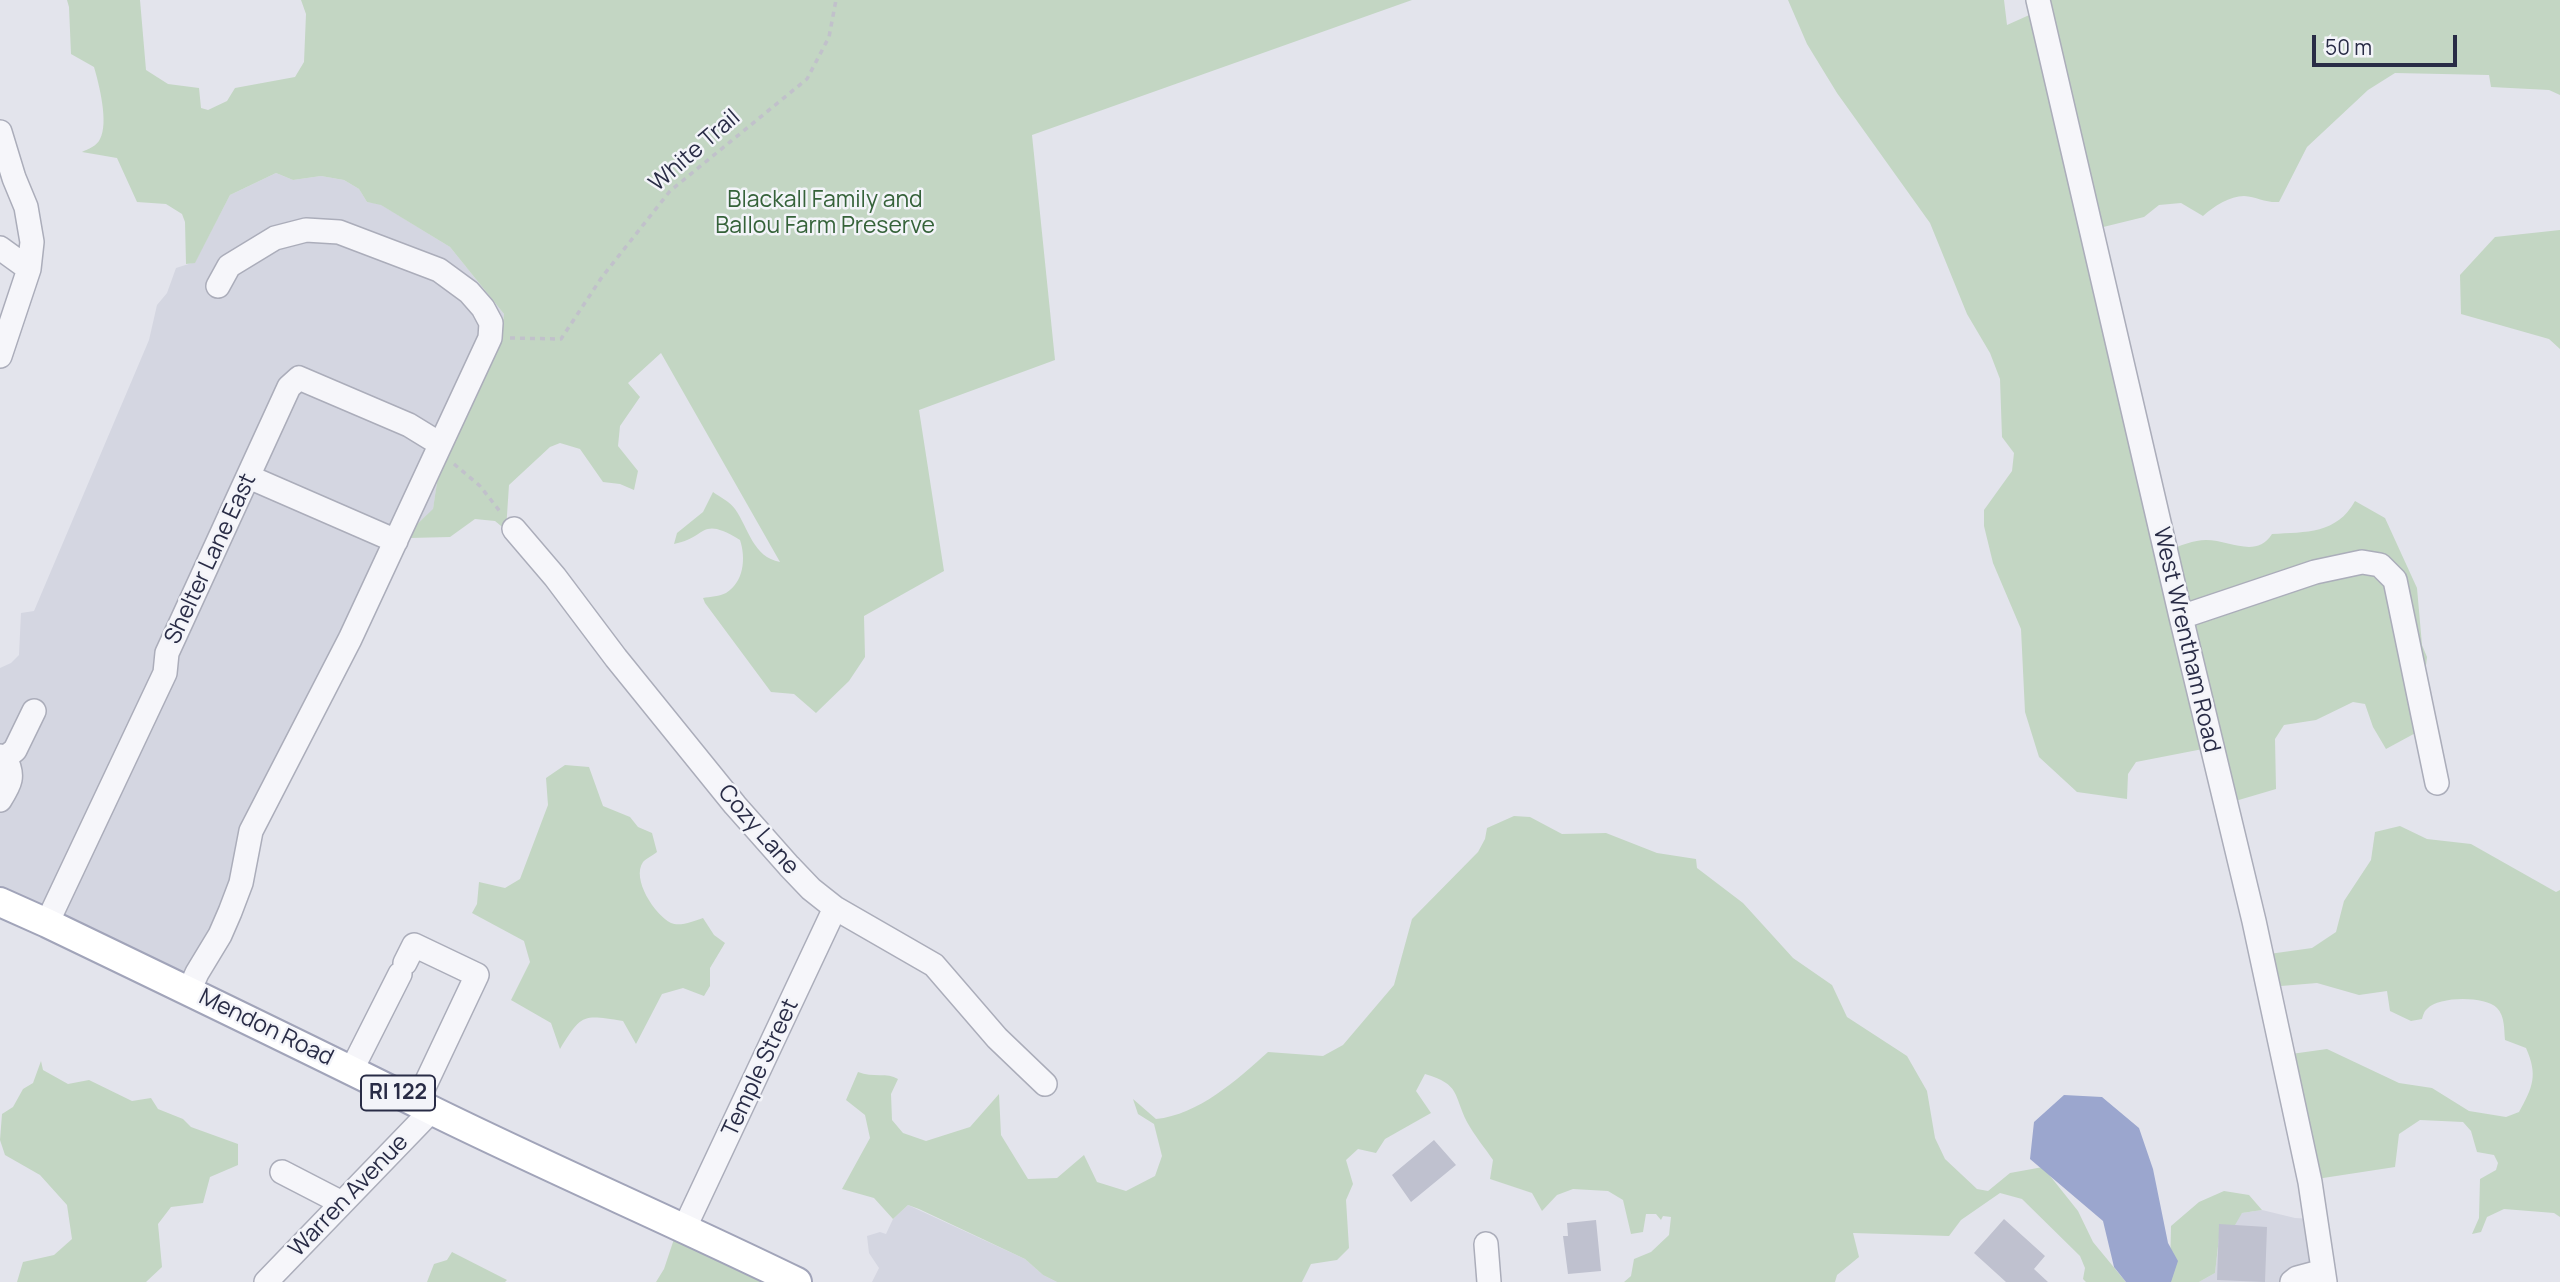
<!DOCTYPE html>
<style>
body{margin:0}
#map{position:relative;width:2560px;height:1282px;overflow:hidden;background:#e3e4ec;font-family:Manrope,sans-serif}
canvas{display:block}
.scale{position:absolute;left:2312px;top:35px;width:145px;height:32px;box-sizing:border-box;border:4px solid #292c46;border-top:0;padding-left:9px;font-size:21px;line-height:24px;white-space:nowrap;color:#292c46;-webkit-text-stroke:5px #f3f4f9;paint-order:stroke}
</style>
<div id="map">
<canvas width="2560" height="1282"></canvas>
<div class="scale">50 m</div>
</div>
<script>
const context = document.querySelector('canvas').getContext('2d');
context.lineJoin = 'round';
function paint(path, color) { context.fillStyle = color; context.fill(path, 'evenodd'); }
function strokePath(path, color, width, dash) { context.strokeStyle = color; context.lineWidth = width; context.lineCap = dash ? 'butt' : 'round'; context.setLineDash(dash || []); context.stroke(path); }
function write(font, color, halo, rows, align = 'center') {
  context.font = font + ' Manrope,sans-serif'; context.lineWidth = 5; context.setLineDash([]); context.textBaseline = 'middle'; context.strokeStyle = halo; context.fillStyle = color; for (const [text, x, y, turn = 0] of rows) {
    context.save(); context.translate(x, y); context.rotate((+turn || 0) * Math.PI / 180); context.textAlign = isNaN(turn) ? turn : align; if (halo) context.strokeText(text, 0, 0); context.fillText(text, 0, 0); context.restore();
  }
}
paint(new Path2D(`
 M 276,173 L 293,180 L 321,176 L 344,180 L 359,189 L 367,202 L 380,204 L 450,247 L 504,314 L 502,329 L 438,476 L 433,510 L 411,530 L 324,690 L 192,995 L 0,907 L 0,668 L 11,663 L 19,655 L 21,613 L 34,611 L 149,340 L 157,305 L 167,293 L 176,268 L 195,262 L 230,195 Z
 M 908,1205 L 1025,1259 L 1043,1275 L 1057,1282 L 872,1282 L 879,1268 L 869,1253 L 867,1236 L 880,1232 L 886,1234 L 893,1219 Z
 M 2262,1210 L 2295,1218 L 2314,1219 L 2325,1282 L 2199,1282 L 2215,1273 L 2220,1229 L 2242,1213 Z`), '#d4d6e1');
paint(new Path2D(`
 M 67,0 L 140,0 L 146,70 L 168,84 L 199,88 L 201,108 L 208,110 L 227,101 L 235,88 L 295,77 L 304,62 L 306,14 L 301,0 L 1412,0 L 1032,135 L 1055,360 L 919,410 L 944,571 L 864,616 L 865,657 L 849,681 L 816,713 L 794,694 L 771,692 L 705,603 L 703,598 C 710,597 720,596 726,593 C 744,582 746,558 740,540 C 699,515 708,538 674,544 L 677,533 L 703,512 L 713,492 C 720,497 730,502 735,509 C 749,529 753,557 780,562 L 661,353 L 628,383 L 640,397 L 620,426 L 618,446 L 638,471 L 634,490 L 620,484 L 603,482 L 580,449 L 560,443 L 550,447 L 509,485 L 506,530 L 495,521 L 475,519 L 450,537 L 409,538 L 411,530 L 433,509 L 438,476 L 502,329 L 504,314 L 450,247 L 381,205 L 367,202 L 359,189 L 344,180 L 321,176 L 293,180 L 276,173 L 230,195 L 195,263 L 186,264 L 185,222 L 182,214 L 166,204 L 137,202 L 117,158 L 82,152 C 88,149 97,146 100,139 C 109,123 99,84 94,67 L 71,54 L 69,7 Z
 M 1788,0 L 2004,0 L 2007,25 L 2036,12 L 2037,0 L 2560,0 L 2560,95 L 2549,90 L 2491,87 L 2489,75 L 2395,73 L 2368,90 L 2307,147 L 2279,202 C 2266,203 2257,197 2244,196 C 2230,196 2214,206 2203,216 L 2181,203 L 2159,205 L 2144,217 L 2091,230 L 2168,550 C 2180,546 2194,540 2206,540 C 2230,540 2256,559 2272,534 C 2306,532 2337,534 2355,501 L 2385,518 L 2417,588 L 2422,645 L 2427,657 L 2420,716 L 2421,730 L 2386,749 L 2373,727 L 2365,704 L 2353,702 L 2316,720 L 2284,725 L 2275,739 L 2276,789 L 2232,802 L 2208,748 L 2136,762 L 2128,774 L 2127,799 L 2077,792 L 2039,757 L 2025,712 L 2021,629 L 1993,563 L 1984,526 L 1984,510 L 2012,471 L 2014,453 L 2002,437 L 2000,379 L 1990,353 L 1967,314 L 1930,223 L 1837,93 L 1807,44 Z
 M 2560,230 L 2560,349 L 2549,339 L 2461,314 L 2460,275 L 2495,237 Z
 M 565,765 L 589,767 L 603,806 L 630,817 L 638,827 L 652,833 L 657,852 C 653,855 646,859 643,862 C 631,879 655,915 671,923 C 680,927 694,921 703,918 L 714,935 L 725,943 L 710,968 L 710,986 L 704,996 L 683,988 L 662,994 L 636,1044 L 623,1021 C 583,1015 582,1013 560,1049 L 551,1023 L 511,1000 L 530,962 L 524,941 L 472,913 L 477,904 L 479,882 L 505,888 L 520,879 L 548,805 L 546,778 Z
 M 1514,816 L 1530,817 L 1562,834 L 1606,833 L 1657,853 L 1696,859 L 1697,868 L 1743,903 L 1793,958 L 1832,985 L 1847,1017 L 1907,1056 L 1927,1091 L 1935,1138 L 1945,1159 L 1977,1189 L 1988,1191 L 2010,1173 L 2043,1167 L 2078,1211 L 2093,1242 L 2126,1282 L 2086,1282 L 2083,1279 L 2085,1268 L 2080,1256 L 2022,1199 L 2000,1193 L 1961,1220 L 1949,1236 L 1853,1233 L 1859,1257 L 1837,1275 L 1835,1282 L 1624,1282 L 1631,1276 L 1634,1259 L 1651,1252 L 1669,1235 L 1671,1217 L 1663,1216 L 1661,1220 L 1656,1214 L 1646,1214 L 1643,1232 L 1631,1234 L 1623,1200 L 1608,1191 L 1573,1189 L 1557,1195 L 1542,1211 L 1532,1193 L 1490,1179 L 1493,1160 C 1485,1148 1474,1135 1467,1122 C 1453,1094 1461,1085 1425,1074 L 1416,1091 L 1431,1113 L 1385,1139 L 1376,1153 L 1358,1149 L 1346,1160 L 1353,1184 L 1346,1200 L 1349,1248 L 1337,1260 L 1311,1264 L 1302,1282 L 1057,1282 L 1043,1275 L 1025,1259 L 919,1209 L 908,1205 L 893,1219 L 874,1198 L 842,1189 L 870,1138 L 865,1115 L 846,1100 L 858,1072 C 873,1078 887,1072 898,1079 L 891,1094 L 892,1120 L 903,1133 L 926,1141 L 970,1127 L 999,1094 L 1001,1135 L 1028,1179 L 1057,1178 L 1084,1155 L 1097,1182 L 1126,1191 L 1155,1176 L 1162,1156 L 1154,1124 L 1138,1114 L 1133,1099 L 1156,1119 C 1198,1115 1237,1080 1268,1052 L 1323,1056 L 1343,1045 L 1394,985 L 1412,919 L 1478,852 L 1485,839 L 1487,828 Z
 M 2400,826 L 2427,839 L 2471,844 L 2556,892 L 2560,890 L 2560,1217 L 2554,1213 L 2504,1209 L 2487,1217 L 2481,1232 L 2472,1234 L 2479,1218 L 2480,1179 L 2496,1170 L 2498,1163 L 2494,1155 L 2477,1152 L 2471,1131 L 2463,1122 L 2420,1120 L 2399,1134 L 2395,1167 L 2310,1180 L 2284,1055 L 2327,1049 L 2399,1083 L 2432,1088 L 2469,1111 L 2506,1117 L 2519,1112 C 2533,1087 2538,1075 2526,1048 L 2505,1040 C 2504,1030 2505,1016 2497,1008 C 2485,996 2439,996 2427,1009 C 2424,1011 2423,1016 2422,1019 L 2411,1021 L 2390,1011 L 2387,991 L 2359,995 L 2317,983 L 2269,987 L 2262,955 L 2312,948 L 2336,932 L 2344,901 L 2371,860 L 2375,832 Z
 M 41,1061 L 43,1070 L 68,1084 L 89,1080 L 132,1101 L 151,1098 L 158,1109 L 183,1119 L 191,1127 L 238,1144 L 238,1165 L 210,1177 L 203,1203 L 171,1207 L 158,1224 L 162,1267 L 146,1282 L 17,1282 L 23,1262 L 54,1255 L 72,1239 L 67,1205 L 40,1175 L 5,1155 L 0,1140 L 2,1114 L 13,1107 L 23,1089 L 33,1083 Z
 M 2224,1191 L 2249,1195 L 2262,1210 L 2242,1213 L 2235,1225 L 2220,1229 L 2215,1273 L 2199,1282 L 2157,1282 L 2170,1273 L 2171,1226 L 2199,1202 Z
 M 676,1233 L 787,1282 L 656,1282 L 664,1269 Z
 M 452,1252 L 507,1280 L 505,1282 L 427,1282 L 434,1264 L 447,1260 Z`), '#c3d6c3');
paint(new Path2D(`
 M 2064,1095 L 2102,1097 L 2139,1128 L 2153,1169 L 2168,1243 L 2178,1261 L 2171,1282 L 2126,1282 L 2114,1267 L 2103,1221 L 2030,1159 L 2034,1122 Z`), '#9ba6ce');
paint(new Path2D(`
 M 1434,1140 L 1456,1165 L 1411,1202 L 1392,1175 Z
 M 2004,1219 L 2045,1256 L 2034,1269 L 2048,1282 L 2006,1282 L 1974,1253 Z
 M 1596,1220 L 1601,1271 L 1568,1274 L 1563,1236 L 1568,1236 L 1567,1223 Z
 M 2219,1224 L 2267,1227 L 2265,1282 L 2217,1280 Z`), '#bfc1cf');
const minor = new Path2D(`
 M 2038,0 L 2181,617 L 2254,921 L 2310,1182 L 2325,1282
 M 0,132 L 14,178 L 26,207 L 32,242 L 29,269 L 0,356
 M 0,248 L 29,269
 M 249,477 L 396,541
 M 514,529 L 555,577 L 616,658 L 735,805 L 789,866 L 811,889 L 835,908 L 934,965 L 997,1038 L 1045,1084
 M 2181,617 L 2315,572 L 2362,562 L 2380,565 L 2395,580 L 2437,783
 M 0,756 L 5,758 C 15,776 10,784 0,800
 M 5,758 L 15,750 L 34,711
 M 47,923 L 165,673 L 167,653 L 289,387 L 299,378 L 409,425 L 440,444
 M 405,963 L 414,945 L 477,975 L 417,1102
 M 189,991 L 197,973 L 220,935 L 230,912 L 241,883 L 251,831 L 350,639 L 490,338 L 491,323 L 483,308 L 469,292 L 439,270 L 339,232 L 306,230 L 275,238 L 229,266 L 218,286
 M 352,1069 L 400,974
 M 282,1172 L 342,1203
 M 685,1227 L 835,908
 M 1486,1244 L 1489,1282
 M 266,1282 L 432,1110
 M 2292,1282 L 2297,1278 L 2323,1271`);
const major = new Path2D(`
 M 0,902 L 47,923 C 176,985 305,1047 433,1111 C 553,1170 676,1223 797,1282`);
strokePath(minor, '#abadba', 26);
strokePath(major, '#a1a4b9', 32);
strokePath(new Path2D(`
 M 510,338 L 561,339 L 602,277 L 670,191 L 807,79 L 829,37 L 836,0
 M 454,464 L 480,486 L 502,514`), '#c1c1cb', 3.5, [5, 5]);
strokePath(minor, '#f6f6fa', 23);
strokePath(major, '#fff', 28);
for (const [x, y, w] of [
 [398,1093,74]
]) { const box = new Path2D(); box.roundRect(x - w / 2, y - 17.5, w, 35, 5); context.fillStyle = '#f3f4f9'; context.fill(box); strokePath(box, '#292c46', 2); }
write('bold 21px', '#292c46', null, [
 ["RI 122",398,1093]
]);
write('23px', '#292c46', '#f3f4f9', [
 ["White Trail",695,151,-41],
 ["Shelter Lane East",211,559,-65],
 ["West Wrentham Road",2186,640,77],
 ["Cozy Lane",758,830,49],
 ["Mendon Road",266,1028,26],
 ["Temple Street",761,1068,-65],
 ["Warren Avenue",349,1196,-46]
]);
write('23px', '#356239', '#f3f4f9', [
 ["Blackall Family and",825,201],
 ["Ballou Farm Preserve",825,227]
]);
</script>
